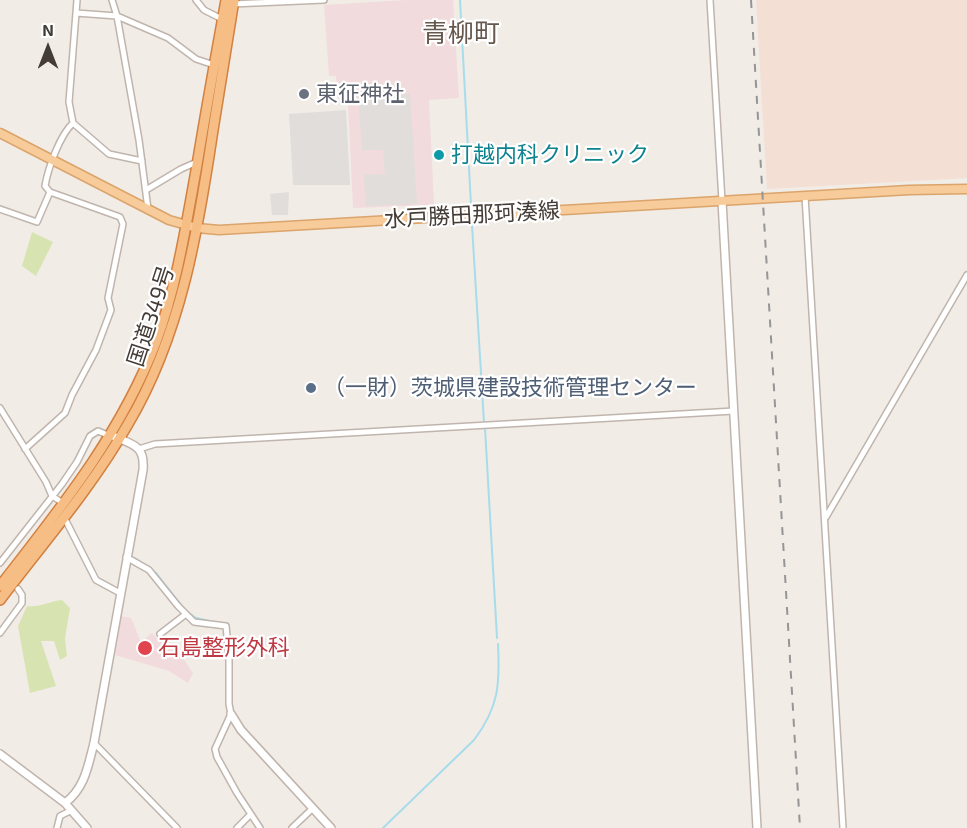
<!DOCTYPE html>
<meta charset="utf-8">
<style>
body{margin:0}
#map{position:relative;width:967px;height:828px;overflow:hidden;background:#f2ece7;font-family:"Exo 2",sans-serif}
canvas{display:block}
.north{position:absolute;left:18px;top:18px;width:60px;height:60px;-webkit-text-stroke:4px #fff;paint-order:stroke;rotate:0deg;font-size:16px;font-weight:700;line-height:24px;text-align:center;color:#443c36}
.north::after{content:'';display:block;margin:auto;width:21px;height:27px;background:#443c36;clip-path:polygon(50% 0,100% 100%,50% 72%,0 100%)}
</style>
<div id="map">
<canvas width="967" height="828"></canvas>
<div class="north">N</div>
</div>
<script>
const context = document.querySelector('canvas').getContext('2d');
context.lineJoin = 'round';
function paint(path, color) { context.fillStyle = color; context.fill(path, 'evenodd'); }
function strokePath(path, color, width, dash) { context.strokeStyle = color; context.lineWidth = width; context.lineCap = dash ? 'butt' : 'round'; context.setLineDash(dash || []); context.stroke(path); }
function write(font, color, halo, rows, align = 'center') {
  context.font = font + ' "Exo 2","Noto Sans JP",sans-serif'; context.lineWidth = 4.5; context.setLineDash([]); context.textBaseline = 'middle'; context.strokeStyle = halo; context.fillStyle = color; for (const [text, x, y, turn = 0] of rows) {
    context.save(); context.translate(x, y); context.rotate((+turn || 0) * Math.PI / 180); context.textAlign = isNaN(turn) ? turn : align; if (halo) context.strokeText(text, 0, 0); context.fillText(text, 0, 0); context.restore();
  }
}
paint(new Path2D(`
 M 756,0 L 967,0 L 967,178 L 767,189 Z`), '#f3dfd3');
paint(new Path2D(`
 M 406,0 L 453,0 L 459,98 L 429,100 L 434,205 L 353,208 L 348,105 L 339,105 L 336,76 L 329,76 L 324,5 Z
 M 121,616 L 131,618 L 141,642 L 152,633 L 157,638 L 163,634 L 179,652 L 193,673 L 188,683 L 169,671 L 115,655 Z`), '#f2dbdc');
paint(new Path2D(`
 M 32,232 L 53,242 L 36,276 L 22,266 Z
 M 62,600 L 70,608 L 65,638 L 67,656 L 60,660 L 54,641 L 41,641 L 56,686 L 30,693 L 18,626 L 27,606 C 39,608 50,601 62,600 Z`), '#d7e4b2');
paint(new Path2D(`
 M 410,94 L 417,204 L 366,206 L 364,175 L 385,174 L 383,150 L 362,150 L 358,96 Z
 M 346,110 L 350,185 L 293,185 L 289,114 Z
 M 289,192 L 288,215 L 272,215 L 270,194 Z`), '#e0dddb');
strokePath(new Path2D(`
 M 460,0 L 471,205
 M 472,225 L 484,423
 M 485,428 L 497,638
 M 135,558 L 156,573 L 186,611 L 196,618 L 214,622
 M 231,651 L 238,652
 M 383,828 L 474,740 C 499,707 500,684 498,644`), '#a7dceb', 2);
const minor = new Path2D(`
 M 77,0 L 69,102 L 73,123 L 109,154 L 142,161
 M 112,0 L 117,16 L 139,140 L 148,209
 M 196,0 L 204,10 L 222,19
 M 710,0 L 722,201
 M 232,4 L 324,0
 M 76,13 L 117,16 L 168,38 L 196,59 L 214,65
 M 146,190 L 181,169 L 197,162
 M 805,196 L 843,828
 M 0,209 L 37,222 L 50,192
 M 0,408 L 46,482 L 52,496 L 63,503
 M 25,449 L 65,413 L 72,395 L 96,350 L 111,310 L 108,298 L 123,224 L 120,217 L 50,192 L 45,186 C 48,168 60,135 73,123
 M 139,449 L 155,444 L 734,411
 M 826,517 L 967,275
 M 65,519 L 96,580 L 120,593
 M 126,557 L 149,570 L 178,606 L 194,622 L 226,626 L 229,657 L 229,704 L 231,714 L 215,749 L 217,757 L 237,793 L 260,828
 M 0,563 L 62,484 L 77,462 L 90,436 L 98,431 L 110,436
 M 0,633 L 22,603 L 22,595 L 18,589
 M 160,634 L 186,614
 M 94,743 L 177,828
 M 57,828 L 60,816 L 72,810
 M 237,828 L 250,815
 M 292,828 L 313,808`);
const tertiary = new Path2D(`
 M 722,201 L 757,828
 M 231,714 L 241,730 L 331,828
 M 0,754 L 65,803 C 85,788 88,766 94,743 L 143,470 C 145,446 134,445 115,437
 M 65,803 L 87,828`);
const primary = new Path2D(`
 M 0,133 L 169,220 L 197,228 L 219,230 L 909,190 L 967,189`);
const trunk = new Path2D(`
 M 0,586 C 60,509 121,434 156,342 C 177,286 186,225 197,165 C 206,110 216,55 226,0
 M 0,600 C 44,542 92,487 128,424 C 181,335 198,231 213,130 C 220,86 227,43 234,0`);
strokePath(minor, '#c0b5ad', 8);
strokePath(tertiary, '#c0b5ad', 10);
strokePath(primary, '#dba46b', 11);
strokePath(trunk, '#d28140', 12);
strokePath(minor, '#fff', 5);
strokePath(tertiary, '#fff', 7);
strokePath(primary, '#f7cb9a', 8);
strokePath(trunk, '#f6bd85', 9);
strokePath(new Path2D(`
 M 751,0 L 800,828`), '#959595', 2, [8, 8]);
for (const [x, y, r, color] of [
 [304,94,6,"#6b7280"],
 [439,155,6,"#0f9aa8"],
 [311,388,6,"#5c6f8a"],
 [145,648,8,"#e0444e"]
]) { const dot = new Path2D(); dot.arc(x, y, r, 0, 2 * Math.PI); context.fillStyle = color; context.fill(dot); strokePath(dot, '#fff', 2); }
write('22px', '#5b616d', '#fff', [
 ["東征神社",316,94]
], 'left');
write('22px', '#0d838f', '#fff', [
 ["打越内科クリニック",451,155]
], 'left');
write('22px', '#443c36', '#fff', [
 ["水戸勝田那珂湊線",472,215,-3],
 ["国道349号",151,316,-72]
]);
write('22px', '#4e5e75', '#fff', [
 ["（一財）茨城県建設技術管理センター",323,388]
], 'left');
write('22px', '#be3a42', '#fff', [
 ["石島整形外科",158,648]
], 'left');
write('26px', '#67584e', '#fff', [
 ["青柳町",461,33]
]);
</script>
